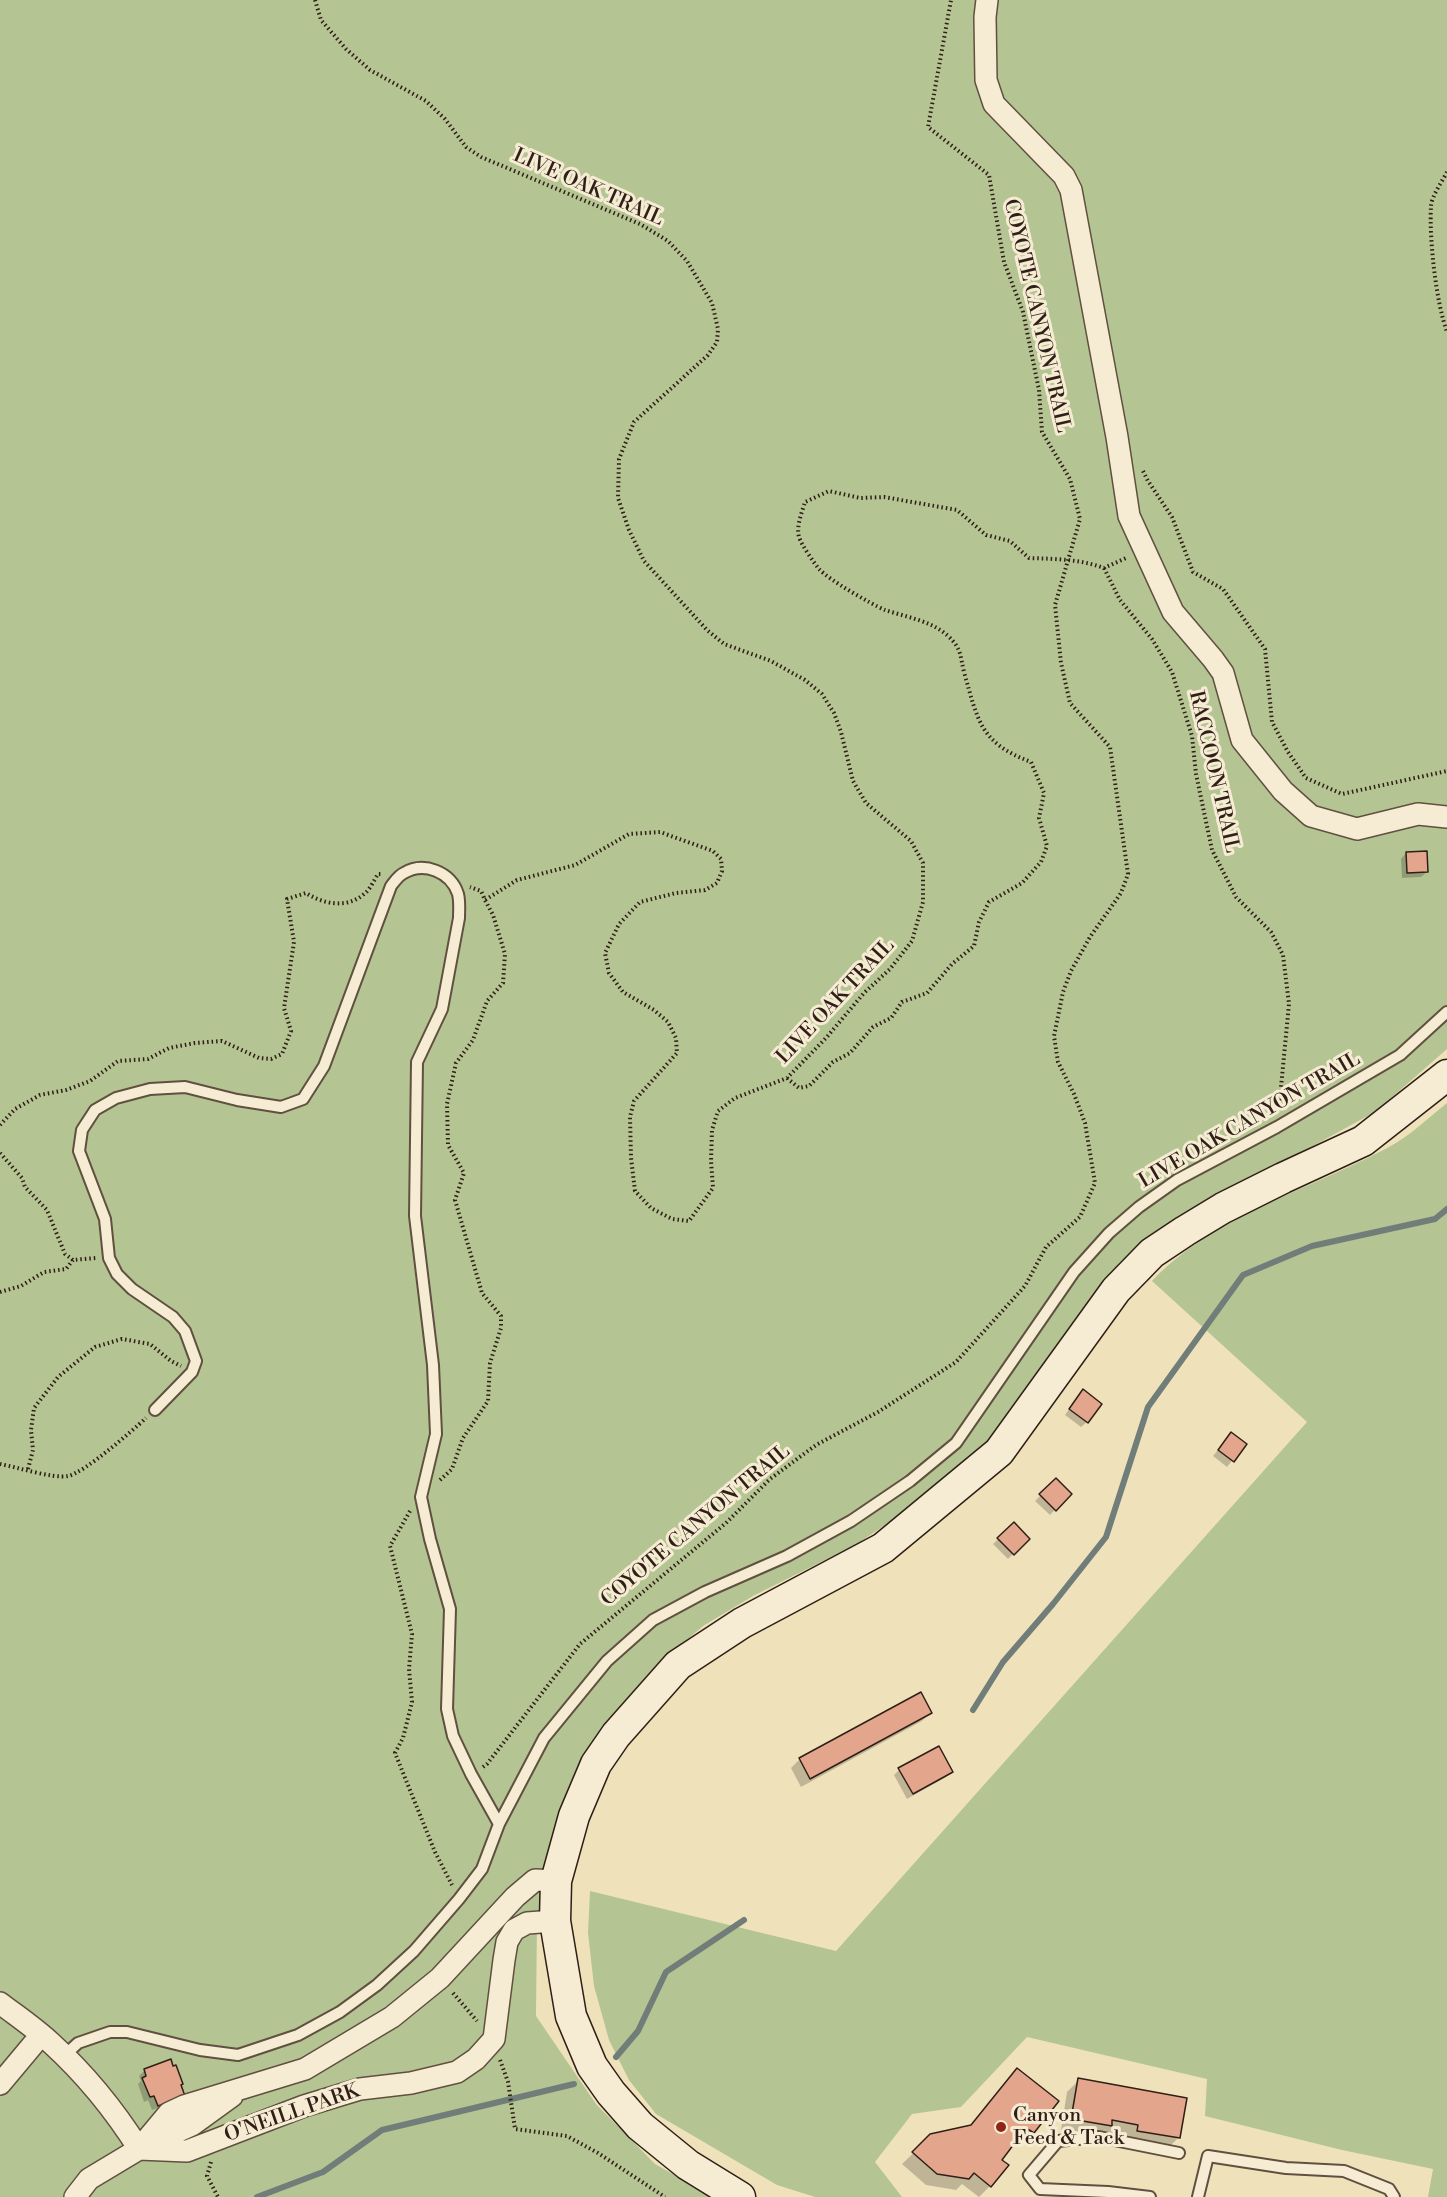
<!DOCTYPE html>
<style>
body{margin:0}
canvas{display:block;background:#efe2bb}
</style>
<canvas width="1447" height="2197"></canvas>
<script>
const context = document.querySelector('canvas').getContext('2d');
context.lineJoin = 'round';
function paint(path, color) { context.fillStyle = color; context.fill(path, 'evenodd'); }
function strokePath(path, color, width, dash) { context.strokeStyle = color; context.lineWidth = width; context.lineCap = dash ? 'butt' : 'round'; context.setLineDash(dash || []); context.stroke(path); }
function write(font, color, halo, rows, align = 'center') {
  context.font = font + ' "Libre Bodoni",serif'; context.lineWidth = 6; context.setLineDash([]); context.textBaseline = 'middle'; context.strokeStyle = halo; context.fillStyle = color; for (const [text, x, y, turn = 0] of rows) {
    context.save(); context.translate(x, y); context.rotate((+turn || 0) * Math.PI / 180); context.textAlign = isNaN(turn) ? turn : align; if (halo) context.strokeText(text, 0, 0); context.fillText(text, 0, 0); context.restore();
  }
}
paint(new Path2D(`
 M 0,0 L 1447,0 L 1447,1049 L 1375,1112 L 1190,1213 L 1000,1436 L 917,1503 L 857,1544 L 753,1596 L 703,1626 L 652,1670 L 608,1723 L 554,1836 L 537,1921 L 536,2016 L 596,2104 L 655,2164 L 713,2197 L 0,2197 Z
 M 1447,1103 L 1447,2197 L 1428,2197 L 1433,2169 L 1342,2150 L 1205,2116 L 1207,2079 L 1027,2037 L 961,2107 L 912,2114 L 875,2162 L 902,2197 L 815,2197 L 777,2185 L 656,2114 L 629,2080 L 609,2040 L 594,1986 L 588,1933 L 590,1891 L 836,1951 L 1307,1422 L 1152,1281 C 1216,1214 1309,1190 1389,1147 C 1410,1136 1428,1118 1447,1103 Z`), '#b5c493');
paint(new Path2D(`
 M 1406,853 L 1427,872 L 1421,877 L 1402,878 L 1401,859 Z
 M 1078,1397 L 1087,1422 L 1081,1427 L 1065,1415 Z
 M 1231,1434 L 1245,1444 L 1227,1467 L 1213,1456 Z
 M 1056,1480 L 1070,1494 L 1050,1515 L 1035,1501 Z
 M 1014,1524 L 1028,1539 L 1008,1559 L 993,1544 Z
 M 920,1694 L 930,1713 L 922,1721 L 801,1787 L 791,1768 L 800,1759 Z
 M 899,1770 L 951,1772 L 946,1777 L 907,1799 L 894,1775 Z
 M 173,2068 L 180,2086 L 178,2101 L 152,2110 L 148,2100 L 144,2102 L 138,2084 L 141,2081 L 139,2076 L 145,2070 Z
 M 1018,2070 L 1033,2132 L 1022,2144 L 1015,2140 L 1000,2160 L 990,2186 L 979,2197 L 962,2184 L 956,2190 L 926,2185 L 902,2164 L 931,2136 L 969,2127 Z
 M 1079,2080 L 1178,2138 L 1167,2149 L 1126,2142 L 1127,2136 L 1103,2132 L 1099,2137 L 1061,2130 L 1067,2092 Z`), '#0003');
strokePath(new Path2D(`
 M 973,1710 L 1003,1662 L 1053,1604 L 1106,1537 L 1148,1407 L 1243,1275 L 1312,1246 L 1435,1219 L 1447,1209
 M 616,2057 L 638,2031 L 666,1972 L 744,1920
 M 257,2197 L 323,2172 L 382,2130 L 574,2084`), '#717d79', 6);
const building = new Path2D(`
 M 1427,851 L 1428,872 L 1407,873 L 1406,852 Z
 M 1083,1389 L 1102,1404 L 1088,1423 L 1069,1409 Z
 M 1231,1432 L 1247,1444 L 1234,1462 L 1218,1450 Z
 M 1056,1478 L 1072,1494 L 1056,1511 L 1039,1494 Z
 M 1014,1522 L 1030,1539 L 1014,1555 L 997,1538 Z
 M 921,1692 L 932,1713 L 810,1779 L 799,1758 Z
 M 939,1746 L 953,1772 L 913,1794 L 898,1768 Z
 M 171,2059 L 173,2066 L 176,2065 L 183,2084 L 181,2085 L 185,2096 L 158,2106 L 154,2096 L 150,2097 L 142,2078 L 146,2076 L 144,2069 Z
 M 1017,2068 L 1059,2101 L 1034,2133 L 1026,2128 L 1002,2160 L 1009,2165 L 991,2187 L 974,2173 L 969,2179 L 937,2174 L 912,2152 L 930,2134 L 971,2125 Z
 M 1078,2078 L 1187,2098 L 1180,2138 L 1137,2131 L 1138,2125 L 1112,2120 L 1112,2126 L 1071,2119 Z`);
paint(building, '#e3a68c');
strokePath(building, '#301f17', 1.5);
const service = new Path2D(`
 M 155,1410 L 192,1372 L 196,1361 L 185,1331 L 173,1317 L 132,1289 L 117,1274 L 109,1258 L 105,1219 L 79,1151 L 82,1130 L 95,1110 L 116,1098 L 150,1089 L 185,1087 L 237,1100 L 281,1107 L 303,1099 L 324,1066 L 391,886 C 395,881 399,875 404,873 C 424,861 451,872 458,894 C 460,902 459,910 459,918 L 442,1009 L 417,1062 L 415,1216 L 433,1365 L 436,1434 L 421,1497 L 430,1539 L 450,1609 L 447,1709 L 453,1736 L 471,1774 L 499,1824
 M 64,2056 L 78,2043 L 110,2032 L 127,2032 L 200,2050 L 238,2055 L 298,2035 L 340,2012 L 377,1985 L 414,1951 L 459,1899 L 482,1869 L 499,1824 L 544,1738 L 607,1661 L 653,1620 L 705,1592 L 787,1556 L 851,1521 L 910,1481 L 956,1443 L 1074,1272 L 1109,1233 L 1139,1207 L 1177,1180 L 1277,1127 L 1400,1055 L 1447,1012
 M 1150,2197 L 1108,2192 L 1040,2189 L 1029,2175 L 1058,2141 L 1099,2137 L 1179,2153
 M 1198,2197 L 1208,2156 L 1286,2168 L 1344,2171 L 1389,2189 L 1394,2197`);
const minor = new Path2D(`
 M 987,0 L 985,17 L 986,80 L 994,104 L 1064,176 L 1071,190 L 1117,437 L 1129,516 L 1173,612 L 1213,659 L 1223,673 L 1242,740 L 1283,791 L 1311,816 L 1357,829 L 1418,814 L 1447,817
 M 0,2003 C 17,2016 35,2028 51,2043 C 84,2073 115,2111 139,2149
 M 0,2084 L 41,2035
 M 139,2149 L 187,2151 L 304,2106 L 360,2089 L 411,2083 L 457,2072 L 476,2059 L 494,2039 L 504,1960 L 507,1942 L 514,1930 L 527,1923 L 555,1921
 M 139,2149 L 169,2113 L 184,2106 L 305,2069 L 392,2017 L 440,1978 L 515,1897 L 535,1880 L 556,1881
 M 75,2197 L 89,2179 L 139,2149 L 192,2125 L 232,2096`);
const secondary = new Path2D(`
 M 740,2197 L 688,2165 L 640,2126 L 611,2093 L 592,2066 L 571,2016 L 555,1921 L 556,1881 L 574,1816 L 596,1764 L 616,1735 L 678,1665 L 742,1623 L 883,1548 L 999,1452 L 1116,1290 L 1152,1253 L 1185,1231 L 1223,1208 L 1283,1178 L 1363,1141 L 1447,1075`);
strokePath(service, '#605040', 14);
strokePath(minor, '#605040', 24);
strokePath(secondary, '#301f17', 33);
strokePath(new Path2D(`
 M 315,0 L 321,20 L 346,49 L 370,70 L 426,101 L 445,119 L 466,147 L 481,157 L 640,224 L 668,241 L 687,261 L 712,303 L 718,329 L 717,342 L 708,355 L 634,422 L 619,459 L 618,498 L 629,530 L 644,561 L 707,630 L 724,644 L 771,661 L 805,680 L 822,694 L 834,713 L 841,732 L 853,781 L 866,803 L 911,841 L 923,863 L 923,902 L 912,941 L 890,969 L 864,993 L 826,1038 L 787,1078 L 735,1098 L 718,1111 L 712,1130 L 711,1161 L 713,1188 L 689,1221 L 672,1219 L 651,1208 L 635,1191 L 631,1158 L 630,1117 L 634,1101 L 677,1053 L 676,1038 L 668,1022 L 654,1010 L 623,992 L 609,973 L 605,953 L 619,924 L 640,902 L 676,893 L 705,890 L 717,883 L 722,871 L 721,859 L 713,851 L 660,832 L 629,834 L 575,865 L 517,880 L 485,900 L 481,891 L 470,887
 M 1447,172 C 1442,182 1432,195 1431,206 C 1429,238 1436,302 1447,332
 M 1143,471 L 1148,481 L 1172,517 L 1193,572 L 1223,589 L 1265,649 L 1272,722 L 1288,752 L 1306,778 L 1342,794 L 1447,771
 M 1104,568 L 1120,600 L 1152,639 L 1172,672 L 1192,736 L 1196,774 L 1212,850 L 1236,897 L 1271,932 L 1283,955 L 1289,1004 L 1279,1108
 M 787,1078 L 799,1088 L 809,1086 L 833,1062 L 850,1053 L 873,1027 L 891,1018 L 902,1002 L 927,993 L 952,964 L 974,946 L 979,922 L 989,902 L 1022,883 L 1041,862 L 1047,846 L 1039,818 L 1044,793 L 1031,762 C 980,743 978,721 964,672 C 960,656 962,649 948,636 C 932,621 906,617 885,610 C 871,604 829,580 819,569 C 814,563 801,544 799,537 C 796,526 802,512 805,502 L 829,491 L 860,498 L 884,497 L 957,510 L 986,535 L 1010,541 L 1029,558 C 1056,559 1079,559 1104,568 L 1126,558
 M 0,1125 L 15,1109 L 40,1095 L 66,1090 L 90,1081 L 118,1061 L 148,1059 L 169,1048 L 195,1043 L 222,1041 L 259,1058 L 271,1059 L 282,1054 L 291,1031 L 284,1008 L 294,942 L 287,899 L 306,893 C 323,904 347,909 364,894 C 370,890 374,880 378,874 L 382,874
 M 0,1153 L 22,1178 L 25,1187 L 47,1210 L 65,1254 L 73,1260 L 96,1258
 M 0,1292 L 21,1286 L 44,1272 L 66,1269 L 73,1260
 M 0,1464 C 17,1467 53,1479 68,1476 C 84,1473 132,1431 146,1418
 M 28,1469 L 33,1450 L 31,1430 L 34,1408 L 58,1377 L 95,1347 L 122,1339 L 150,1344 L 171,1361 L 181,1366
 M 440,1480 L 452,1469 L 463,1438 L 488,1401 L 490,1363 L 501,1328 L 501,1316 L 482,1293 L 455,1200 L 464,1173 L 448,1145 L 447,1104 L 456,1063 L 473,1040 L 487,1001 L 503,983 L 505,954 L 493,915 L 485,900
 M 410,1511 L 390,1546 L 412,1634 L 409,1669 L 412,1702 L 403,1738 L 395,1753 L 435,1852 L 452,1885
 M 483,1767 L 487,1764 L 580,1644 L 726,1523 L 770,1479 L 816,1445 L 878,1412 L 956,1362 L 1025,1286 L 1046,1247 L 1080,1217 L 1095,1183 L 1085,1123 L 1074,1094 L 1058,1062 L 1054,1036 L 1063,992 L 1071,971 L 1090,937 L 1121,893 L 1128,874 L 1110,747 L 1070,703 L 1061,663 L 1055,605 L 1080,519 L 1070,479 L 1042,432 L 1039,390 L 1023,312 L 1004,262 L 989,175 L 928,127 L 951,0
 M 453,1993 L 477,2021
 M 500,2060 L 508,2082 L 515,2129 L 567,2136 L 598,2153 L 665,2197
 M 211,2162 L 207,2176 L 218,2197`), '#301f17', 4, [1.5, 3]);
strokePath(service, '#f5ecd3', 10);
strokePath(minor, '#f5ecd3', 21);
strokePath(secondary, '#f5ecd3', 30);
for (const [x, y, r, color] of [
 [1001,2127,6,"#8f2418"]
]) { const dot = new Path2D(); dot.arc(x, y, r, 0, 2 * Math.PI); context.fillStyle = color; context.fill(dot); strokePath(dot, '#f5ecd3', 2); }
write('20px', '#301f17', '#f5ecd3', [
 ["LIVE OAK TRAIL",588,188,24],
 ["COYOTE CANYON TRAIL",1036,316,77],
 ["RACCOON TRAIL",1213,772,77],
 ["LIVE OAK TRAIL",836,1002,-47],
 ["LIVE OAK CANYON TRAIL",1250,1121,-30],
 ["COYOTE CANYON TRAIL",696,1526,-40],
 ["O'NEILL PARK",292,2114,-19]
]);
write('20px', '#301f17', '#f5ecd3', [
 ["Canyon",1013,2116],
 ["Feed & Tack",1013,2139]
], 'left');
</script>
